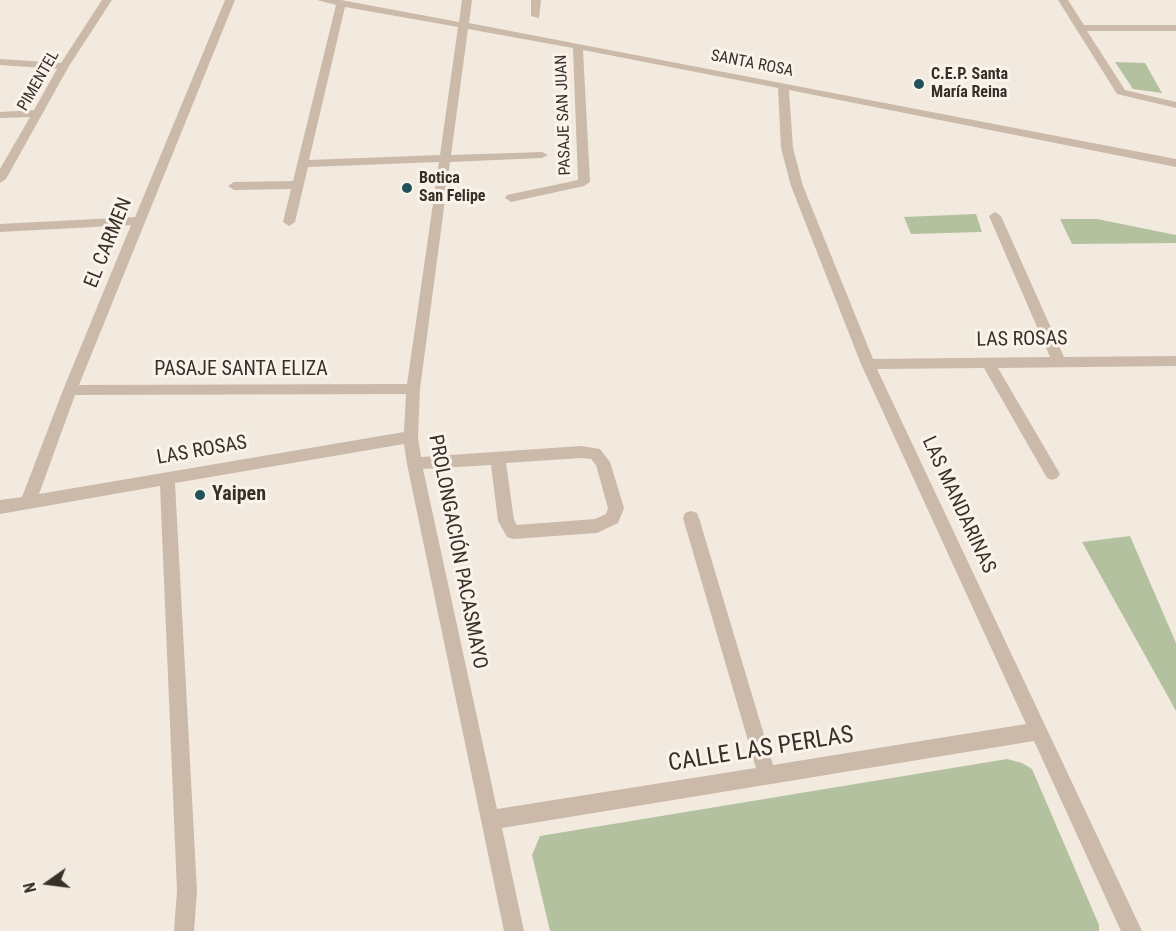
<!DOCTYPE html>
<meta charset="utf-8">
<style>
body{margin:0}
#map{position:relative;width:1176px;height:931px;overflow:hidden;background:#f2eade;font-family:"Roboto Condensed",sans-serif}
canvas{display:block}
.north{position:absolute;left:18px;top:853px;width:60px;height:60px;-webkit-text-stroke:4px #faf3eb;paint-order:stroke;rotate:256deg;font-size:16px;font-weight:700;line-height:24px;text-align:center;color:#382f29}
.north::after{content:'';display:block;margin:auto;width:21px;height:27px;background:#382f29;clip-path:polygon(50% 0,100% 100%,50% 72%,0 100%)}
</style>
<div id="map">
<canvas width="1176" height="931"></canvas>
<div class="north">N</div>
</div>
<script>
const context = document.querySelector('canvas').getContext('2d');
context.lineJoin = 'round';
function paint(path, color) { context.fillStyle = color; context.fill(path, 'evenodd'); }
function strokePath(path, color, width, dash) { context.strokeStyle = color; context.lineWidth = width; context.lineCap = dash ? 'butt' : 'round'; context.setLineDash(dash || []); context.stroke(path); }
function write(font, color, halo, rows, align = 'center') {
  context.font = font + ' "Roboto Condensed",sans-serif'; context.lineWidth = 6; context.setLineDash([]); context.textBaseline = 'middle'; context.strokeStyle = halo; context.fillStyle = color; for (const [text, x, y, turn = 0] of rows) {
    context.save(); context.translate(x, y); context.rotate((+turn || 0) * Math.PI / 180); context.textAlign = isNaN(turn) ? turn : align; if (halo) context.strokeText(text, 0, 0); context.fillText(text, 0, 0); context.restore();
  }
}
paint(new Path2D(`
 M 1115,62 L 1145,63 L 1162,93 L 1133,89 Z
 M 976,214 L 982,232 L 911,234 L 904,217 Z
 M 1060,219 L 1097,219 L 1176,235 L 1176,243 L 1072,244 Z
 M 1130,536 L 1176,643 L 1176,711 L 1082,542 Z
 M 1007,759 L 1022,763 L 1032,769 L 1099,925 L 1099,931 L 550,931 L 532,855 L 540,836 Z`), '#b4c19e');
paint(new Path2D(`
 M 102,0 L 112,0 L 69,66 L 6,179 L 0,183 L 0,169 L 30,117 L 0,118 L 0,112 L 34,110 L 57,69 L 0,65 L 0,59 L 61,63 Z
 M 225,0 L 235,0 L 79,385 L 407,384 L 439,162 L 308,167 L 295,222 L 289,226 L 283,222 L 291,189 L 234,190 L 228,186 L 234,182 L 293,181 L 336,5 L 317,0 L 341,0 L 459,22 L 462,0 L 472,0 L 469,23 L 1176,159 L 1176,167 L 789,90 L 793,148 L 803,186 L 873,359 L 1050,357 L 989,216 L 995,212 L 1001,216 L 1064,357 L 1176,356 L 1176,366 L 998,368 L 1060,474 L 1057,478 L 1052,480 L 1047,478 L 984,368 L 877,369 L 1142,931 L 1121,931 L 1034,741 L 502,828 L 524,931 L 504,931 L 407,464 L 404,444 L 175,483 L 197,891 L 194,931 L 174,931 L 177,891 L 160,486 L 0,514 L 0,500 L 22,497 L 63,390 L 131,225 L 0,232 L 0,224 L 135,217 ZM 345,7 L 458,27 L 440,155 L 309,160 ZM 468,29 L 573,48 L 578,180 L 507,195 L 505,198 L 511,202 L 584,186 L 590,182 L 583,50 L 778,88 L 781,148 L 791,186 L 861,364 L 1026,724 L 773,765 L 699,518 L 697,513 L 691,511 L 685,513 L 683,518 L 756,768 L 497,809 L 423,469 L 491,465 L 498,521 L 507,537 L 513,539 L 597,533 L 618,523 L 624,508 L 610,462 L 600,449 L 581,446 L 421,457 L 418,437 L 420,389 L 450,162 L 542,158 L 548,155 L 542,152 L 451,155 ZM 406,394 L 404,432 L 39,494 L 75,395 ZM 581,458 L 591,459 L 596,465 L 608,508 L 606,514 L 595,519 L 517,525 L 514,520 L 506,463 Z
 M 531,0 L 541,0 L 539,18 L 531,16 Z
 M 1058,0 L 1068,0 L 1084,25 L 1176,25 L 1176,31 L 1087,31 L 1125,90 L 1176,102 L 1176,108 L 1117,94 Z`), '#cbbaaa');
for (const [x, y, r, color] of [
 [919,84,6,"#1f5359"],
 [407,188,6,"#1f5359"],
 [200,495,6,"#1f5359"]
]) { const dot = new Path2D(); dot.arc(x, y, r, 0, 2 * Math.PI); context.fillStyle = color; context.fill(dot); strokePath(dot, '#faf3eb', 2); }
write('16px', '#382f29', '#faf3eb', [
 ["SANTA ROSA",752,64,11],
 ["PIMENTEL",39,81,-60],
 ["PASAJE SAN JUAN",564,115,-92]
]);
write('bold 16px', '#382f29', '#faf3eb', [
 ["C.E.P. Santa",931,75],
 ["María Reina",931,93],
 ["Botica",419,179],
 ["San Felipe",419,197]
], 'left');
write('20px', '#382f29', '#faf3eb', [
 ["EL CARMEN",109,243,-68],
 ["LAS ROSAS",1022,340,-1],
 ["PASAJE SANTA ELIZA",241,370],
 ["LAS ROSAS",202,451,-10],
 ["LAS MANDARINAS",958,505,65],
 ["PROLONGACIÓN PACASMAYO",457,552,79]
]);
write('bold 20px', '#382f29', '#faf3eb', [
 ["Yaipen",212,495]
], 'left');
write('24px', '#382f29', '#faf3eb', [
 ["CALLE LAS PERLAS",761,750,-9]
]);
</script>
